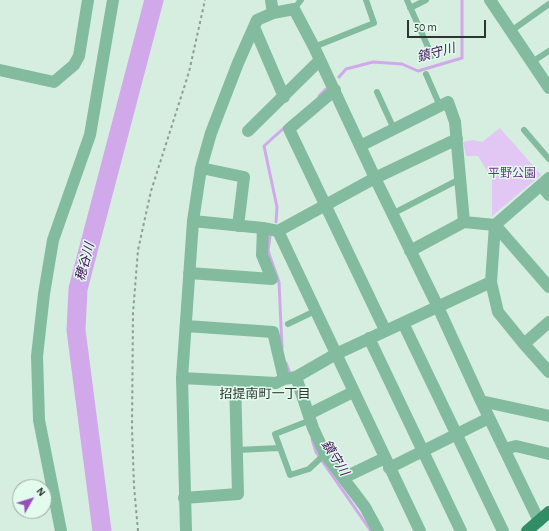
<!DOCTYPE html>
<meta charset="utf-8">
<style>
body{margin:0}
#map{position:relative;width:549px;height:531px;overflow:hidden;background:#d6eee0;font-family:"Alegreya Sans",sans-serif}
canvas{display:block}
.north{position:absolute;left:12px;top:479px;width:40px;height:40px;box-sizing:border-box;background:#e3fbed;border:1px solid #9aaca1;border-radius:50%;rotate:51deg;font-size:11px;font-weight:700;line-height:16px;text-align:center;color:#2c3530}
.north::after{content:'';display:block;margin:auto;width:14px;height:18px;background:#984ec0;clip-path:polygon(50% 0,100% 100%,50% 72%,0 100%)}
.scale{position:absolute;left:407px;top:20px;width:79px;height:18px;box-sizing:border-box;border:2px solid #2c3530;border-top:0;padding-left:5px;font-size:12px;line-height:14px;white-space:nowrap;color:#2c3530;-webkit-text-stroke:3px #e3fbed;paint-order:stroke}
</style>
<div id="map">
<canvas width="549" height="531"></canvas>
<div class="north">N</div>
<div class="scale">50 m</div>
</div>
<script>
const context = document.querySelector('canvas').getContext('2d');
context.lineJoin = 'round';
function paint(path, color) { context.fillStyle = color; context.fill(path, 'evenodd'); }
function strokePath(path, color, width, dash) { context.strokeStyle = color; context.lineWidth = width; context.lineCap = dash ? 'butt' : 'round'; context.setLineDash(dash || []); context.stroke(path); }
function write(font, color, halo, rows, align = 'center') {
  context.font = font + ' "Alegreya Sans","Noto Sans JP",sans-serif'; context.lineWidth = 3; context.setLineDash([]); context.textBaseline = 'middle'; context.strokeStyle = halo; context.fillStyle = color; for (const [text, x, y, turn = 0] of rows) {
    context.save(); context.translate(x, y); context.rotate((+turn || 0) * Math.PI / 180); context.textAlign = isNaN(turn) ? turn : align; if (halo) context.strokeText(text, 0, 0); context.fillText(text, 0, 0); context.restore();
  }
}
paint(new Path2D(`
 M 500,128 L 541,175 L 492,216 L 492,179 L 478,156 L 466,156 L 463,142 L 473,140 L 482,142 Z`), '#e2c6f4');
strokePath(new Path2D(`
 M 339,77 L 346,69 L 373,62 L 402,64 L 418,71 L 462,58 L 462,0
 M 319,96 L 326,89
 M 276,222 L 277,207 L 264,146 L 285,127
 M 270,236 L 268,251 L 279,282 L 282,348
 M 286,363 L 289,371
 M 312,439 L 316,452 L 371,531`), '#d1a9ea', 3);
strokePath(new Path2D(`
 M 102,531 L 76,330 L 78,289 L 154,0`), '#d1a9ea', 19);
strokePath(new Path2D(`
 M 138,531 L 134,486 L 132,428 L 133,313 L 138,250 L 151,191 L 189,72 L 205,0`), '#8d9f95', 2, [3, 3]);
strokePath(new Path2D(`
 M 407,0 L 432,56
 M 410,8 L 426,0
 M 294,9 L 301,0
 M 511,31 L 549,4
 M 314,47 L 374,23 L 366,0
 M 532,62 L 549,51
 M 426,74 L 440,106
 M 377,92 L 394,129
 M 524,130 L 549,159
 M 392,214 L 460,179
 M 288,324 L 315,311
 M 311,420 L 275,434 L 290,475 L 309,469 L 325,454
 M 237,450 L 279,448`), '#83bb9e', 6);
strokePath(new Path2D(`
 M 271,0 L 273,13
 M 490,0 L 549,88
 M 254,27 L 284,97
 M 0,70 L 54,82 L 74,65 L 79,56 L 88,0
 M 335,90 L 289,129 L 385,330
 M 248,131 L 320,60
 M 360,146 L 448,102 L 455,122 L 464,222
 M 201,168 L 244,177 L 238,226
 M 549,178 L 495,225 L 491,282 L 498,312 L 524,344 L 549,372
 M 541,185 L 549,195
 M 193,221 L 263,228 L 278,231 L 420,531
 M 278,231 L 375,178 L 457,139
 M 410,251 L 464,222 L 495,225 L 549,287
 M 189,273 L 272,279 L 262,255 L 263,228
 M 403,323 L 503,531
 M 186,326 L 273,332 L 284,379
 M 369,338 L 461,531
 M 524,344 L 549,322
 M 296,377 L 313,428 L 325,454 L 365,507 L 378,531
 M 182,378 L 276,383 L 284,379 L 296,377 L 336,354 L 491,282
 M 481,401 L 549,416
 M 309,414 L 353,392
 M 504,449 L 516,446 L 549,454
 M 389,468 L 489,418
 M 343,478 L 385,458
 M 184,498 L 238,494 L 235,381
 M 186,531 L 182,378 L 193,221 L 201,168 L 211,133 L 238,63 L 257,20 L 273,13 L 294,9 L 314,47 L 375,178 L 438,307 L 481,401 L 539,521`), '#83bb9e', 12);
strokePath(new Path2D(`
 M 61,531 L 39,420 L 37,356 L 44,294 L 53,240 L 90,135 L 113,0`), '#83bb9e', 12);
strokePath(new Path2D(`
 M 527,531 L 549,512`), '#308e66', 12);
write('12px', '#673682', '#e3fbed', [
 ["平野公園",512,173]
]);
write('italic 13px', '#410c59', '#e3fbed', [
 ["鎮守川",436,53,-15],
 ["穂谷川",85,262,-75],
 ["鎮守川",335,458,58]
]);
write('13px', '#2c3530', '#e3fbed', [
 ["招提南町一丁目",265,394]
]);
</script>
